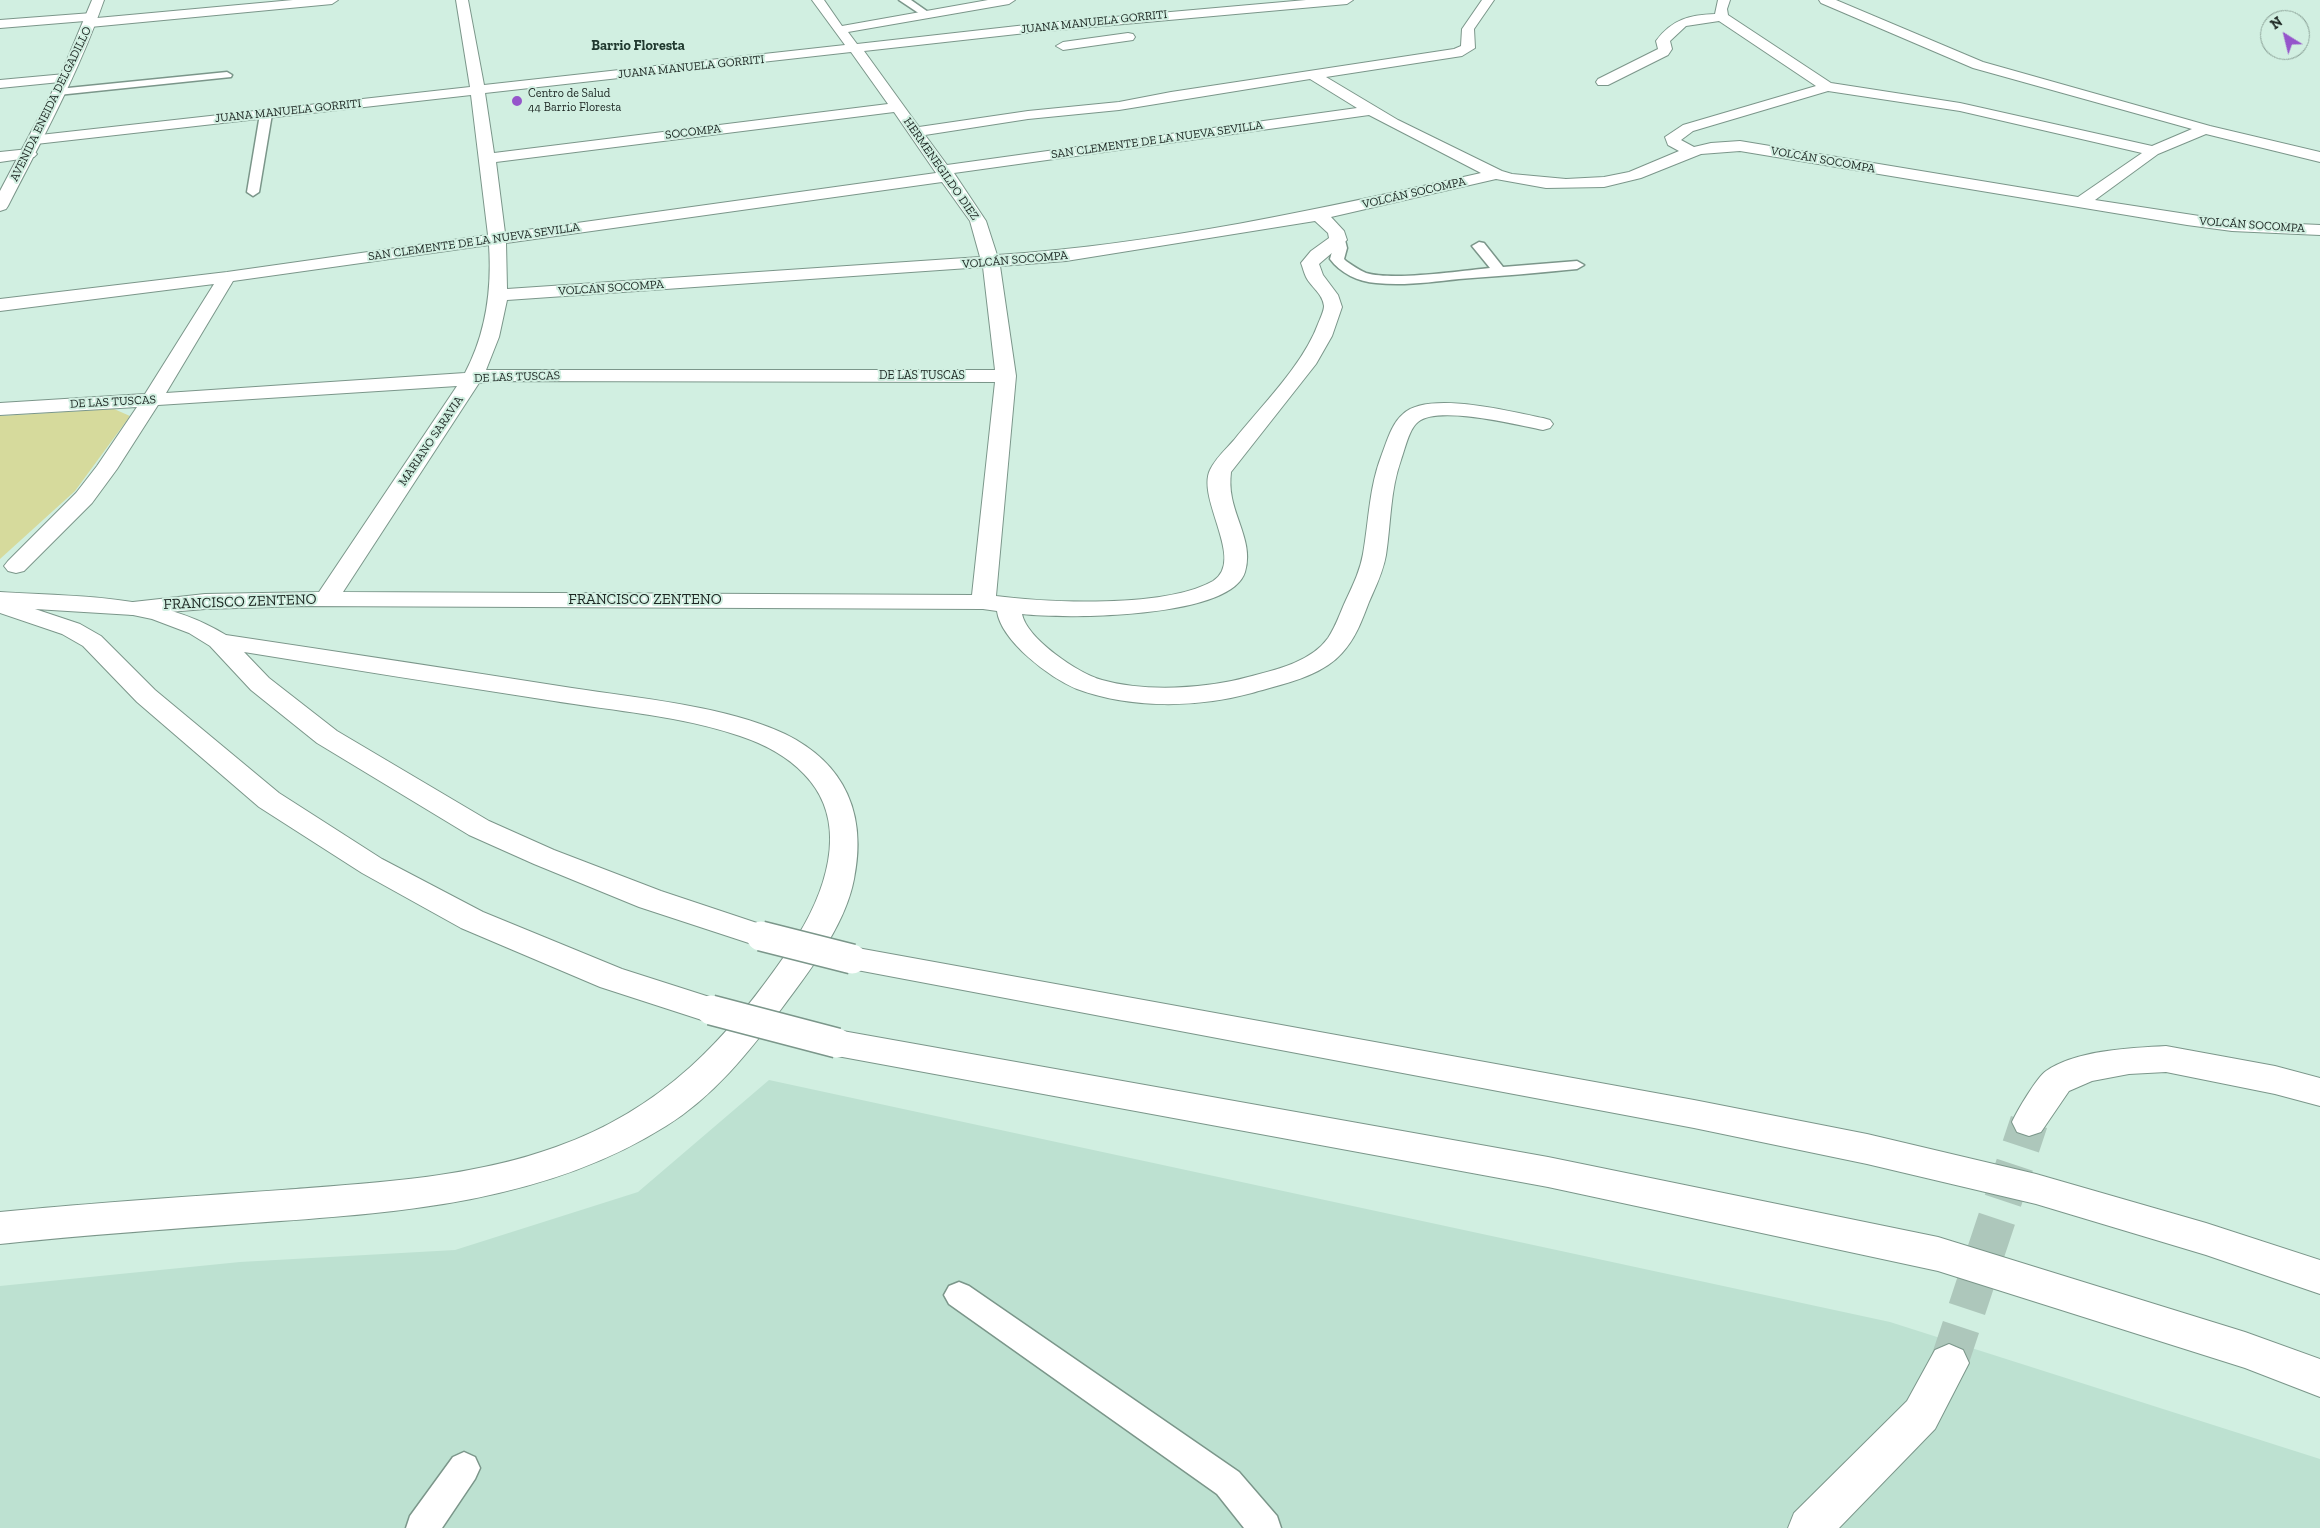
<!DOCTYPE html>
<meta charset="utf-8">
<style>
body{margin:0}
#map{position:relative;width:2320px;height:1528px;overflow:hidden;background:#d1efe1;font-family:"Zilla Slab",serif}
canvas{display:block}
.north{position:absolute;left:2260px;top:10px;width:50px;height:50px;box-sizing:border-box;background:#d1efe1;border:1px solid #899f95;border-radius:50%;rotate:324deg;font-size:14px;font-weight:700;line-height:20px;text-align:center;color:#1c2622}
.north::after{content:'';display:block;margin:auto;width:18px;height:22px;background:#9555cb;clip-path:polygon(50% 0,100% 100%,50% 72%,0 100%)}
</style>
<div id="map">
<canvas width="2320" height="1528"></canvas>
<div class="north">N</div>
</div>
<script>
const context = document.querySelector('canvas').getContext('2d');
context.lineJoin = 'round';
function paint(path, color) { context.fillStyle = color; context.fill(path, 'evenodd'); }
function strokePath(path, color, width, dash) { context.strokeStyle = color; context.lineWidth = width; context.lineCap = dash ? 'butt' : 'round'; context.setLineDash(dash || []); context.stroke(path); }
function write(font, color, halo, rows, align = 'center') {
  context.font = font + ' "Zilla Slab",serif'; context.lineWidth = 4; context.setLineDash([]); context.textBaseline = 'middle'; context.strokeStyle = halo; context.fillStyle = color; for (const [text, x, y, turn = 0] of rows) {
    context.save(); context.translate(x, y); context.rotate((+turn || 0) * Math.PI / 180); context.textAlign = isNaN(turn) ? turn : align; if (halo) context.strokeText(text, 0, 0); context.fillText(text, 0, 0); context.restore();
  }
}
paint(new Path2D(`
 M 769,1080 L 1890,1322 L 2320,1459 L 2320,1528 L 0,1528 L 0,1286 L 240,1262 L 455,1250 L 638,1192 Z`), '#bde1d1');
paint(new Path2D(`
 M 114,409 L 130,416 L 75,491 L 0,559 L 0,416 Z`), '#d6da9c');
strokePath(new Path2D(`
 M 1949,1363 L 2029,1122`), '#adc7bb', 38, [38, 19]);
const service = new Path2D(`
 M 899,0 L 911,0 L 931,14 L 929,16 L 923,16 Z
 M 227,72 L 232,75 L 231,77 L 58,95 L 53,92 L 58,89 Z
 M 266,111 L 272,114 L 259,192 L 253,196 L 247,192 L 260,114 Z
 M 1338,236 L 1345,240 L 1347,248 L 1344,259 L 1346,261 C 1352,265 1359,270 1366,273 C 1393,281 1460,271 1490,268 L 1472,246 L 1479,242 L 1484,243 L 1503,267 L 1577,261 L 1584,265 L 1577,269 C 1538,273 1499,276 1459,279 C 1432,282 1403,286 1376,283 C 1359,282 1340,273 1330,259 L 1333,248 L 1331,240 Z
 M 959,1282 L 969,1286 L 1239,1472 L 1277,1516 L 1281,1528 L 1244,1528 L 1217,1494 L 949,1304 L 944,1295 L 949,1286 Z
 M 464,1452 L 475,1457 L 480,1468 L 475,1479 L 442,1528 L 406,1528 L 410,1516 L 453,1457 Z`);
const minor = new Path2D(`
 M 293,0 L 338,0 L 332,4 L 90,27 L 85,26 L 85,21 L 0,28 L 0,20 L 92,13 L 96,14 L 97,18 Z
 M 456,0 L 468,0 L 484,85 L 845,45 L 812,0 L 824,0 L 842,26 L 988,0 L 1015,0 L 1009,4 L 848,32 L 857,44 L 1035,24 L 1306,0 L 1353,0 L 1347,4 L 1035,32 L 864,51 L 919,127 L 1028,111 L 1119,102 L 1171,92 L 1454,49 L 1461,46 L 1462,29 L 1482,0 L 1494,0 L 1474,29 L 1475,48 L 1462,56 L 1326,77 L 1398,120 L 1502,171 L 1512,174 L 1566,179 L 1604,177 L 1629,172 L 1679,151 L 1668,145 L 1665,137 L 1683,125 L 1816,86 L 1719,21 L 1686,26 L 1670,41 L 1672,49 L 1668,55 L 1608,85 L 1598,85 L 1596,82 L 1598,79 L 1658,49 L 1656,41 C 1672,19 1690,15 1715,14 L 1718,0 L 1730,0 L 1727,9 L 1728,15 L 1831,83 L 1960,103 L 2152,146 L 2192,129 L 1973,68 L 1821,3 L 1819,0 L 1836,0 L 1983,62 L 2210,126 L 2320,152 L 2320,162 L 2206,134 L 2158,154 L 2095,200 L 2232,221 L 2320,225 L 2320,235 L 2232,231 L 2187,225 L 1740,151 L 1701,154 L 1641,178 L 1604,187 L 1546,188 L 1496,179 L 1331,217 L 1344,231 L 1347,240 L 1319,264 L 1323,275 L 1338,295 L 1342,307 L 1332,336 L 1316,364 L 1231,472 C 1230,481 1230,489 1232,498 C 1237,523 1253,546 1245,572 C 1231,619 1063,619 1022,614 C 1027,639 1078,673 1102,680 C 1144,692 1205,689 1248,677 C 1275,670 1311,662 1328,638 C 1336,626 1340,613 1346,600 C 1353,585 1360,571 1363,554 C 1369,520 1369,487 1382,454 C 1387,441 1392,423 1403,414 C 1428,390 1512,412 1543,418 L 1550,420 L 1553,424 L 1550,428 L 1543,430 C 1518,425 1438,405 1418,422 C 1409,429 1405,449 1401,460 C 1390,491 1391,523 1386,555 C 1383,572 1376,586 1369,602 C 1362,620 1356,638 1342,653 C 1321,677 1282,684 1252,693 C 1197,708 1131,709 1077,689 C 1050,678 1001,641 997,611 L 983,609 L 302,606 L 205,609 L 133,615 L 124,613 L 121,608 L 124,603 L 205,594 L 319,592 L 457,386 L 158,405 L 117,469 L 92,503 L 24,571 L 16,573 L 8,571 L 4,566 L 8,561 L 76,493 L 97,466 L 137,407 L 0,415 L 0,403 L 145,394 L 214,284 L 0,311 L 0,299 L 227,272 L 488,235 L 471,95 L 36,144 L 31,142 L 28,139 L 31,136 L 470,87 ZM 851,52 L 888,104 L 494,153 L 485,93 ZM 1310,79 L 1357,108 L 947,165 L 925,135 L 1028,119 L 1119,110 ZM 1828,91 L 1960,111 L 2142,153 L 2078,197 L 1740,141 L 1711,143 L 1694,147 L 1681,140 L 1693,131 ZM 894,112 L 936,173 L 505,233 L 496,162 ZM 1369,115 L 1481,173 C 1322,209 1160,244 997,255 L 986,221 L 954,173 ZM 942,182 L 970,221 L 980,257 L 507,289 L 506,243 ZM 1315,221 L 1328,233 L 1329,238 L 1311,251 L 1301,263 C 1303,268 1304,273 1306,277 C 1311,287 1323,294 1324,306 C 1324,311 1320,319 1318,324 C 1303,365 1261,406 1234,440 C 1226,449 1215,459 1210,470 C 1196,499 1246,561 1213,581 C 1166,608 1049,603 996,596 L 1016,376 L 1000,266 L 1066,261 ZM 489,245 C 492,290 486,333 465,373 L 166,393 L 233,281 ZM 983,267 L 995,370 L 486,370 L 499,337 L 507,300 ZM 494,381 L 995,382 L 972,595 L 343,592 L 479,383 Z
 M 1128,33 L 1133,34 L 1135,37 L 1133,40 L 1063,50 L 1056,46 L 1063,42 Z
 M 65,74 L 70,75 L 72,78 L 70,81 L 0,88 L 0,80 Z
 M 29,149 L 34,151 L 37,154 L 34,157 L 0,162 L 0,152 Z
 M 2166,1046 L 2275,1066 L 2320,1078 L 2320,1106 L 2275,1094 L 2166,1072 L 2129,1074 L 2092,1081 L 2069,1091 L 2041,1132 L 2029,1136 L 2017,1132 L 2012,1122 C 2017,1111 2037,1077 2046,1071 C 2077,1050 2130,1048 2166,1046 Z
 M 1949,1344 L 1963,1350 L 1969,1363 L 1935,1429 L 1839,1528 L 1788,1528 L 1794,1513 L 1907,1401 L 1935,1350 Z`);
const primary = new Path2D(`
 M 92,0 L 104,0 C 79,72 43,138 8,206 L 6,209 L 0,211 L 0,191 L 59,79 Z
 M 0,592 C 77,597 158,593 226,635 C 341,652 457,670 572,688 C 637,698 727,706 785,734 C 846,764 867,815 854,879 C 845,926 810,970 782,1008 C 749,1052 713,1097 666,1126 C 542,1204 395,1213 253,1223 C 169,1229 84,1235 0,1244 L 0,1212 C 99,1202 197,1196 296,1189 C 383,1182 473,1177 556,1147 C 663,1109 728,1039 790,948 C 824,898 853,824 804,774 C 787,756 764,744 740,736 C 681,716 616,711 554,701 C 451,685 347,669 244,652 L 269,678 L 337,731 L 489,821 L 554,850 L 661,891 L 772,928 L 776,936 L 772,944 L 761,947 L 639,907 L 534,864 L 469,835 L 317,743 L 251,690 L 210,646 L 189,633 L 152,619 L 133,615 L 35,609 L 80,624 L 101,636 L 155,690 L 279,793 L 382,859 L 483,912 L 622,969 L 722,1001 L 727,1010 L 722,1019 L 711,1023 L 600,987 L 461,928 L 362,873 L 259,807 L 137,702 L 83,646 L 62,634 L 0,613 Z
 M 852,947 L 1694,1100 L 1867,1134 L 2036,1174 L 2206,1223 L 2320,1260 L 2320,1294 L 2206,1255 L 2036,1204 L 1867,1164 L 1694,1128 L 841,967 L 836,959 L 841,951 Z
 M 837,1030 L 1548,1157 L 1938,1237 L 2245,1332 L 2320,1359 L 2320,1397 L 2245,1368 L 1938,1271 L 1548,1187 L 837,1056 L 825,1052 L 820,1043 L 825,1034 Z`);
strokePath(service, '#7b968a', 3);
strokePath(minor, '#7b968a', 2);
strokePath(primary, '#7b968a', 2);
paint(service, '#fff');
paint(minor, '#fff');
paint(primary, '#fff');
const primaryBridge = new Path2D(`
 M 761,936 L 852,959
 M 711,1010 L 837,1043`);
strokePath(primaryBridge, '#7b968a', 32, []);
strokePath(primaryBridge, '#fff', 29);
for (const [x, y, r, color] of [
 [517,101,6,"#9555cb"]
]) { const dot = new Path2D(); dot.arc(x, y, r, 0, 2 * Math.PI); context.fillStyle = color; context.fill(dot); strokePath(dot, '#d1efe1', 2); }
write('12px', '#1c2622', '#d1efe1', [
 ["JUANA MANUELA GORRITI",1094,22,-6],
 ["JUANA MANUELA GORRITI",691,67,-6],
 ["AVENIDA ENEIDA DELGADILLO",51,104,-64],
 ["JUANA MANUELA GORRITI",288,111,-6],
 ["SOCOMPA",693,132,-7],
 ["SAN CLEMENTE DE LA NUEVA SEVILLA",1157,140,-8],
 ["VOLCÁN SOCOMPA",1823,160,10],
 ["HERMENEGILDO DIEZ",941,169,55],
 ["VOLCÁN SOCOMPA",1414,193,-13],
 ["VOLCÁN SOCOMPA",2252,225,4],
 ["SAN CLEMENTE DE LA NUEVA SEVILLA",474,242,-8],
 ["VOLCÁN SOCOMPA",1015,260,-5],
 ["VOLCÁN SOCOMPA",611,288,-4],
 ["DE LAS TUSCAS",922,376],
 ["DE LAS TUSCAS",517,377,-2],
 ["DE LAS TUSCAS",113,402,-3],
 ["MARIANO SARAVIA",431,441,-56]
]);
write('12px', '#1c2622', '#d1efe1', [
 ["Centro de Salud",528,94],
 ["44 Barrio Floresta",528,108]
], 'left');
write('bold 14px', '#20392f', '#d1efe1', [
 ["Barrio Floresta",638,46]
]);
write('15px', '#1c2622', '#d1efe1', [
 ["FRANCISCO ZENTENO",645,600],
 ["FRANCISCO ZENTENO",240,602,-2]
]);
</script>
